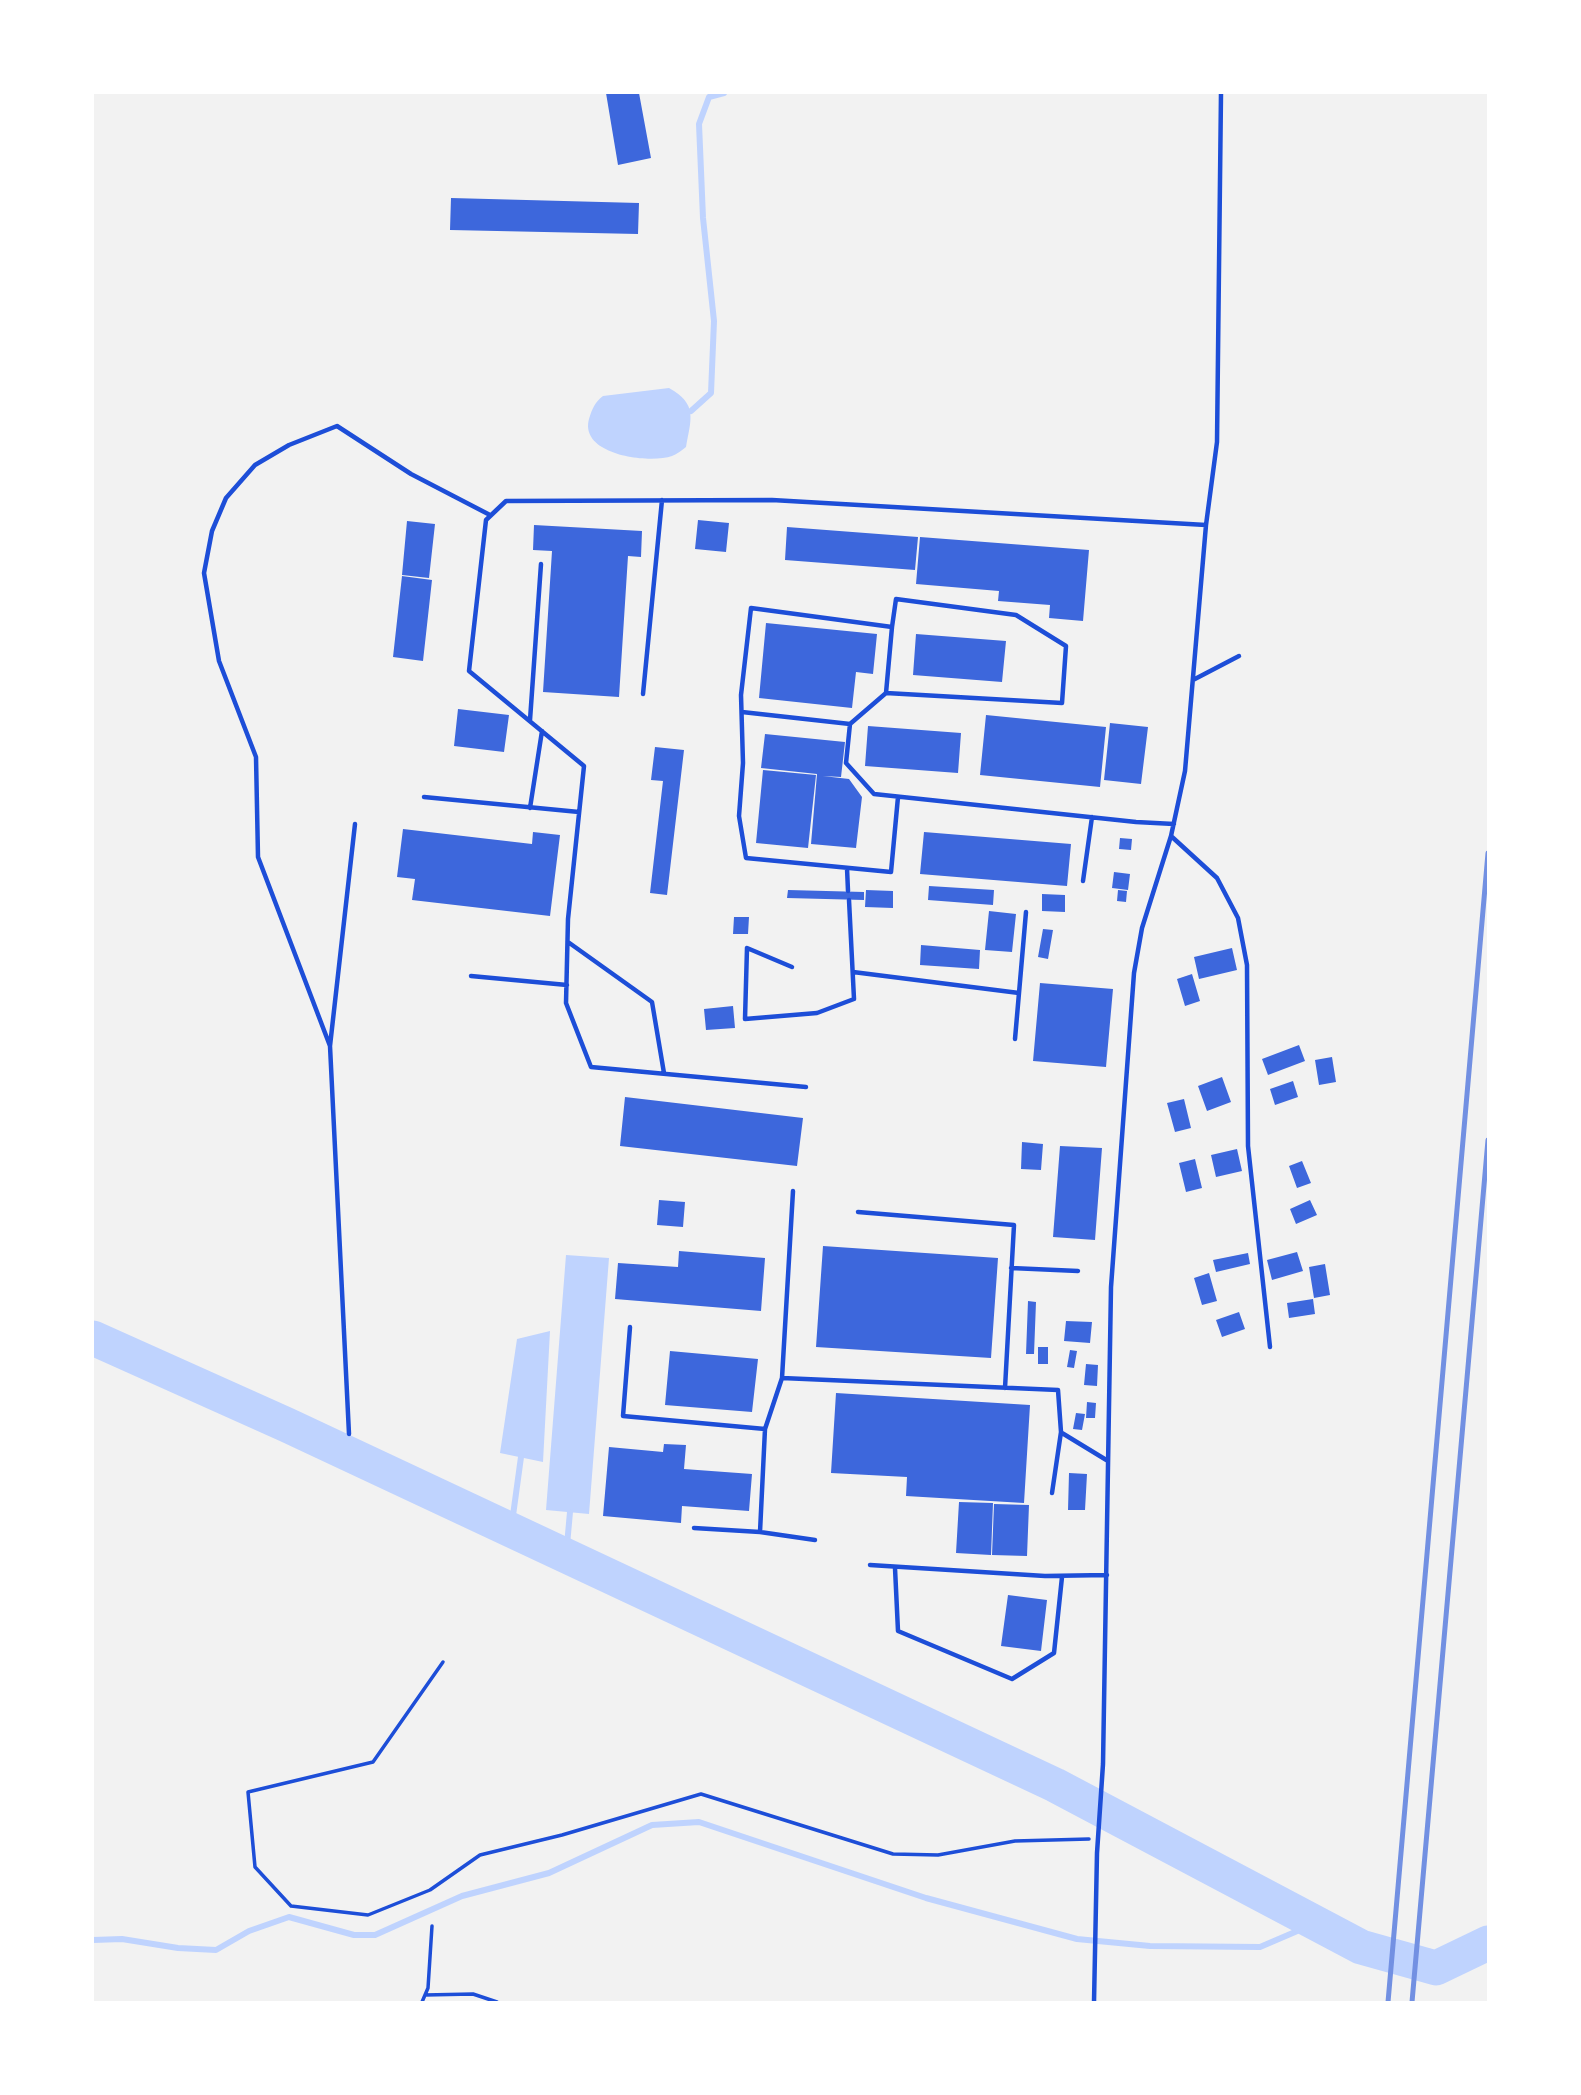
<!DOCTYPE html>
<style>
body{margin:0}
#map{position:relative;width:1581px;height:2095px;overflow:hidden;background:#f2f2f2;font-family:"Exo 2",sans-serif}
canvas{display:block}
.frame{position:absolute;inset:0;border:94px solid #fff;pointer-events:none}
</style>
<div id="map">
<canvas width="1581" height="2095"></canvas>
<div class="frame"></div>
</div>
<script>
const context = document.querySelector('canvas').getContext('2d');
context.lineJoin = 'round';
function paint(path, color) { context.fillStyle = color; context.fill(path, 'evenodd'); }
function strokePath(path, color, width, dash) { context.strokeStyle = color; context.lineWidth = width; context.lineCap = dash ? 'butt' : 'round'; context.setLineDash(dash || []); context.stroke(path); }
paint(new Path2D(`
 M 669,388 C 698,404 691,419 686,447 C 682,450 677,454 672,456 C 649,464 579,455 589,419 C 592,409 595,402 603,396 Z
 M 566,1255 L 609,1258 L 589,1514 L 546,1510 Z
 M 550,1331 L 543,1462 L 500,1453 L 517,1339 Z`), '#bfd3fe');
strokePath(new Path2D(`
 M 691,411 L 711,393 L 714,321 L 703,218 L 699,124 L 709,97 L 724,93
 M 511,1530 L 521,1457
 M 566,1556 L 570,1512
 M 93,1940 L 122,1939 L 178,1948 L 216,1950 L 249,1931 L 289,1917 L 354,1935 L 375,1935 L 462,1896 L 549,1873 L 652,1825 L 699,1822 L 926,1898 L 1077,1939 L 1150,1946 L 1260,1947 L 1316,1923`), '#bfd3fe', 6);
strokePath(new Path2D(`
 M 93,1338 L 287,1425 L 1055,1785 L 1361,1947 L 1436,1968 L 1488,1943`), '#bfd3fe', 35);
paint(new Path2D(`
 M 606,93 L 639,93 L 651,158 L 618,165 Z
 M 451,198 L 639,203 L 638,234 L 450,230 Z
 M 698,520 L 729,523 L 726,552 L 695,549 Z
 M 407,521 L 435,524 L 429,578 L 402,575 Z
 M 534,525 L 642,531 L 641,557 L 628,556 L 619,697 L 543,692 L 552,551 L 533,550 Z
 M 787,527 L 918,537 L 915,570 L 785,560 Z
 M 920,537 L 1089,550 L 1083,621 L 1049,618 L 1050,605 L 998,601 L 999,591 L 916,584 Z
 M 402,576 L 432,580 L 423,661 L 393,657 Z
 M 766,623 L 877,634 L 873,674 L 856,672 L 852,708 L 759,698 Z
 M 916,634 L 1006,641 L 1002,682 L 913,675 Z
 M 458,709 L 509,715 L 504,752 L 454,746 Z
 M 986,715 L 1106,727 L 1100,787 L 980,775 Z
 M 1110,723 L 1148,727 L 1141,784 L 1104,780 Z
 M 868,726 L 961,733 L 958,773 L 865,766 Z
 M 765,734 L 845,742 L 841,777 L 823,776 L 849,779 L 862,797 L 856,848 L 811,844 L 817,774 L 761,768 Z
 M 655,747 L 684,750 L 667,895 L 650,893 L 663,781 L 651,780 Z
 M 763,770 L 816,775 L 808,848 L 756,843 Z
 M 403,829 L 532,844 L 533,832 L 560,835 L 550,916 L 412,900 L 415,879 L 397,877 Z
 M 924,832 L 1071,844 L 1067,886 L 920,874 Z
 M 1120,838 L 1132,839 L 1131,850 L 1119,849 Z
 M 1114,872 L 1130,874 L 1128,890 L 1112,888 Z
 M 929,886 L 994,890 L 993,905 L 928,900 Z
 M 788,890 L 864,892 L 864,900 L 787,898 Z
 M 866,890 L 893,891 L 893,908 L 865,907 Z
 M 1118,890 L 1127,891 L 1126,902 L 1117,901 Z
 M 1042,894 L 1065,895 L 1065,912 L 1042,911 Z
 M 989,911 L 1016,914 L 1012,952 L 985,950 Z
 M 734,917 L 749,917 L 748,934 L 733,934 Z
 M 1043,929 L 1053,930 L 1048,959 L 1038,957 Z
 M 921,945 L 980,950 L 979,969 L 920,965 Z
 M 1232,948 L 1237,970 L 1199,979 L 1194,957 Z
 M 1192,974 L 1200,1001 L 1185,1006 L 1177,979 Z
 M 1040,983 L 1113,989 L 1106,1067 L 1033,1061 Z
 M 733,1006 L 735,1028 L 706,1030 L 704,1009 Z
 M 1299,1045 L 1305,1061 L 1268,1075 L 1262,1059 Z
 M 1332,1057 L 1336,1082 L 1319,1085 L 1315,1060 Z
 M 1222,1077 L 1231,1102 L 1207,1111 L 1198,1086 Z
 M 1293,1081 L 1298,1097 L 1275,1105 L 1270,1089 Z
 M 625,1097 L 803,1118 L 797,1166 L 620,1146 Z
 M 1184,1099 L 1191,1128 L 1175,1132 L 1167,1103 Z
 M 1022,1142 L 1043,1144 L 1041,1170 L 1021,1169 Z
 M 1060,1146 L 1102,1148 L 1095,1240 L 1053,1237 Z
 M 1237,1149 L 1242,1171 L 1216,1177 L 1211,1155 Z
 M 1195,1159 L 1202,1188 L 1186,1192 L 1179,1163 Z
 M 1302,1161 L 1311,1183 L 1297,1188 L 1289,1166 Z
 M 659,1200 L 685,1202 L 683,1227 L 657,1225 Z
 M 1310,1200 L 1317,1215 L 1296,1224 L 1290,1209 Z
 M 823,1246 L 998,1258 L 991,1358 L 816,1347 Z
 M 679,1251 L 765,1258 L 761,1311 L 615,1299 L 618,1263 L 678,1267 Z
 M 1297,1252 L 1303,1271 L 1272,1280 L 1267,1260 Z
 M 1248,1253 L 1250,1264 L 1216,1272 L 1213,1260 Z
 M 1325,1264 L 1330,1295 L 1314,1298 L 1309,1267 Z
 M 1209,1273 L 1217,1301 L 1202,1305 L 1194,1278 Z
 M 1313,1299 L 1315,1314 L 1289,1318 L 1287,1303 Z
 M 1028,1301 L 1036,1302 L 1034,1354 L 1026,1354 Z
 M 1239,1312 L 1245,1329 L 1222,1337 L 1216,1320 Z
 M 1066,1321 L 1092,1322 L 1090,1343 L 1064,1341 Z
 M 1038,1347 L 1048,1347 L 1048,1364 L 1038,1364 Z
 M 1070,1350 L 1077,1351 L 1074,1368 L 1067,1367 Z
 M 670,1351 L 758,1359 L 752,1412 L 665,1405 Z
 M 1086,1364 L 1098,1365 L 1097,1386 L 1084,1385 Z
 M 836,1393 L 1030,1405 L 1024,1503 L 906,1496 L 907,1477 L 831,1473 Z
 M 1087,1402 L 1096,1403 L 1095,1418 L 1086,1418 Z
 M 1076,1413 L 1085,1414 L 1082,1430 L 1073,1429 Z
 M 664,1444 L 686,1445 L 684,1469 L 752,1474 L 749,1511 L 682,1506 L 681,1523 L 603,1516 L 609,1447 L 663,1452 Z
 M 1069,1473 L 1087,1474 L 1085,1510 L 1068,1510 Z
 M 959,1502 L 993,1503 L 991,1555 L 956,1553 Z
 M 994,1504 L 1029,1505 L 1027,1556 L 992,1555 Z
 M 1008,1595 L 1047,1600 L 1041,1651 L 1001,1646 Z`), '#3d67dc');
strokePath(new Path2D(`
 M 443,1662 L 373,1762 L 248,1792 L 255,1867 L 291,1906 L 368,1915 L 430,1890 L 480,1855 L 562,1835 L 701,1794 L 893,1854 L 938,1855 L 1015,1841 L 1089,1839
 M 425,1995 L 473,1994 L 497,2002
 M 422,2002 L 428,1988 L 432,1926`), '#1d4ed8', 3.5);
strokePath(new Path2D(`
 M 1193,680 L 1239,656
 M 886,693 L 892,627
 M 643,694 L 662,500
 M 742,712 L 850,724
 M 530,720 L 541,564
 M 424,797 L 579,812
 M 898,797 L 891,872 L 746,858 L 739,816 L 743,763 L 741,695 L 751,608 L 892,627 L 896,599 L 1016,615 L 1066,646 L 1062,703 L 886,693 L 850,724 L 846,763 L 874,794 L 1136,822 L 1174,824
 M 530,808 L 542,731
 M 1171,836 L 1217,878 L 1238,918 L 1247,965 L 1248,1146 L 1270,1347
 M 847,868 L 848,891
 M 1083,881 L 1092,817
 M 568,942 L 652,1002 L 664,1073
 M 792,967 L 747,948 L 745,1019 L 817,1013 L 854,999 L 849,900
 M 853,972 L 1019,993 L 1026,912
 M 471,976 L 567,985
 M 1015,1039 L 1019,993
 M 330,1046 L 258,857 L 256,757 L 219,661 L 204,573 L 212,531 L 226,498 L 255,465 L 289,445 L 337,426 L 411,474 L 490,515
 M 806,1087 L 591,1067 L 566,1003 L 568,919 L 584,766 L 469,671 L 486,520 L 506,501 L 772,500 L 1206,525
 M 858,1212 L 1014,1225 L 1005,1388
 M 1011,1268 L 1078,1271
 M 630,1327 L 623,1416 L 765,1429
 M 782,1378 L 793,1191
 M 1062,1433 L 1108,1461
 M 349,1434 L 330,1046 L 355,824
 M 694,1528 L 760,1532 L 765,1429 L 782,1378 L 1058,1390 L 1061,1432 L 1052,1493
 M 760,1532 L 815,1540
 M 870,1565 L 1045,1576 L 1107,1575
 M 895,1568 L 898,1631 L 1012,1679 L 1054,1653 L 1062,1577
 M 1094,2002 L 1097,1853 L 1103,1764 L 1111,1287 L 1134,973 L 1142,928 L 1171,836 L 1185,771 L 1206,525 L 1217,442 L 1221,93`), '#1d4ed8', 4.5);
strokePath(new Path2D(`
 M 1388,2002 L 1488,853
 M 1412,2002 L 1488,1140`), '#7290e2', 5);
</script>
